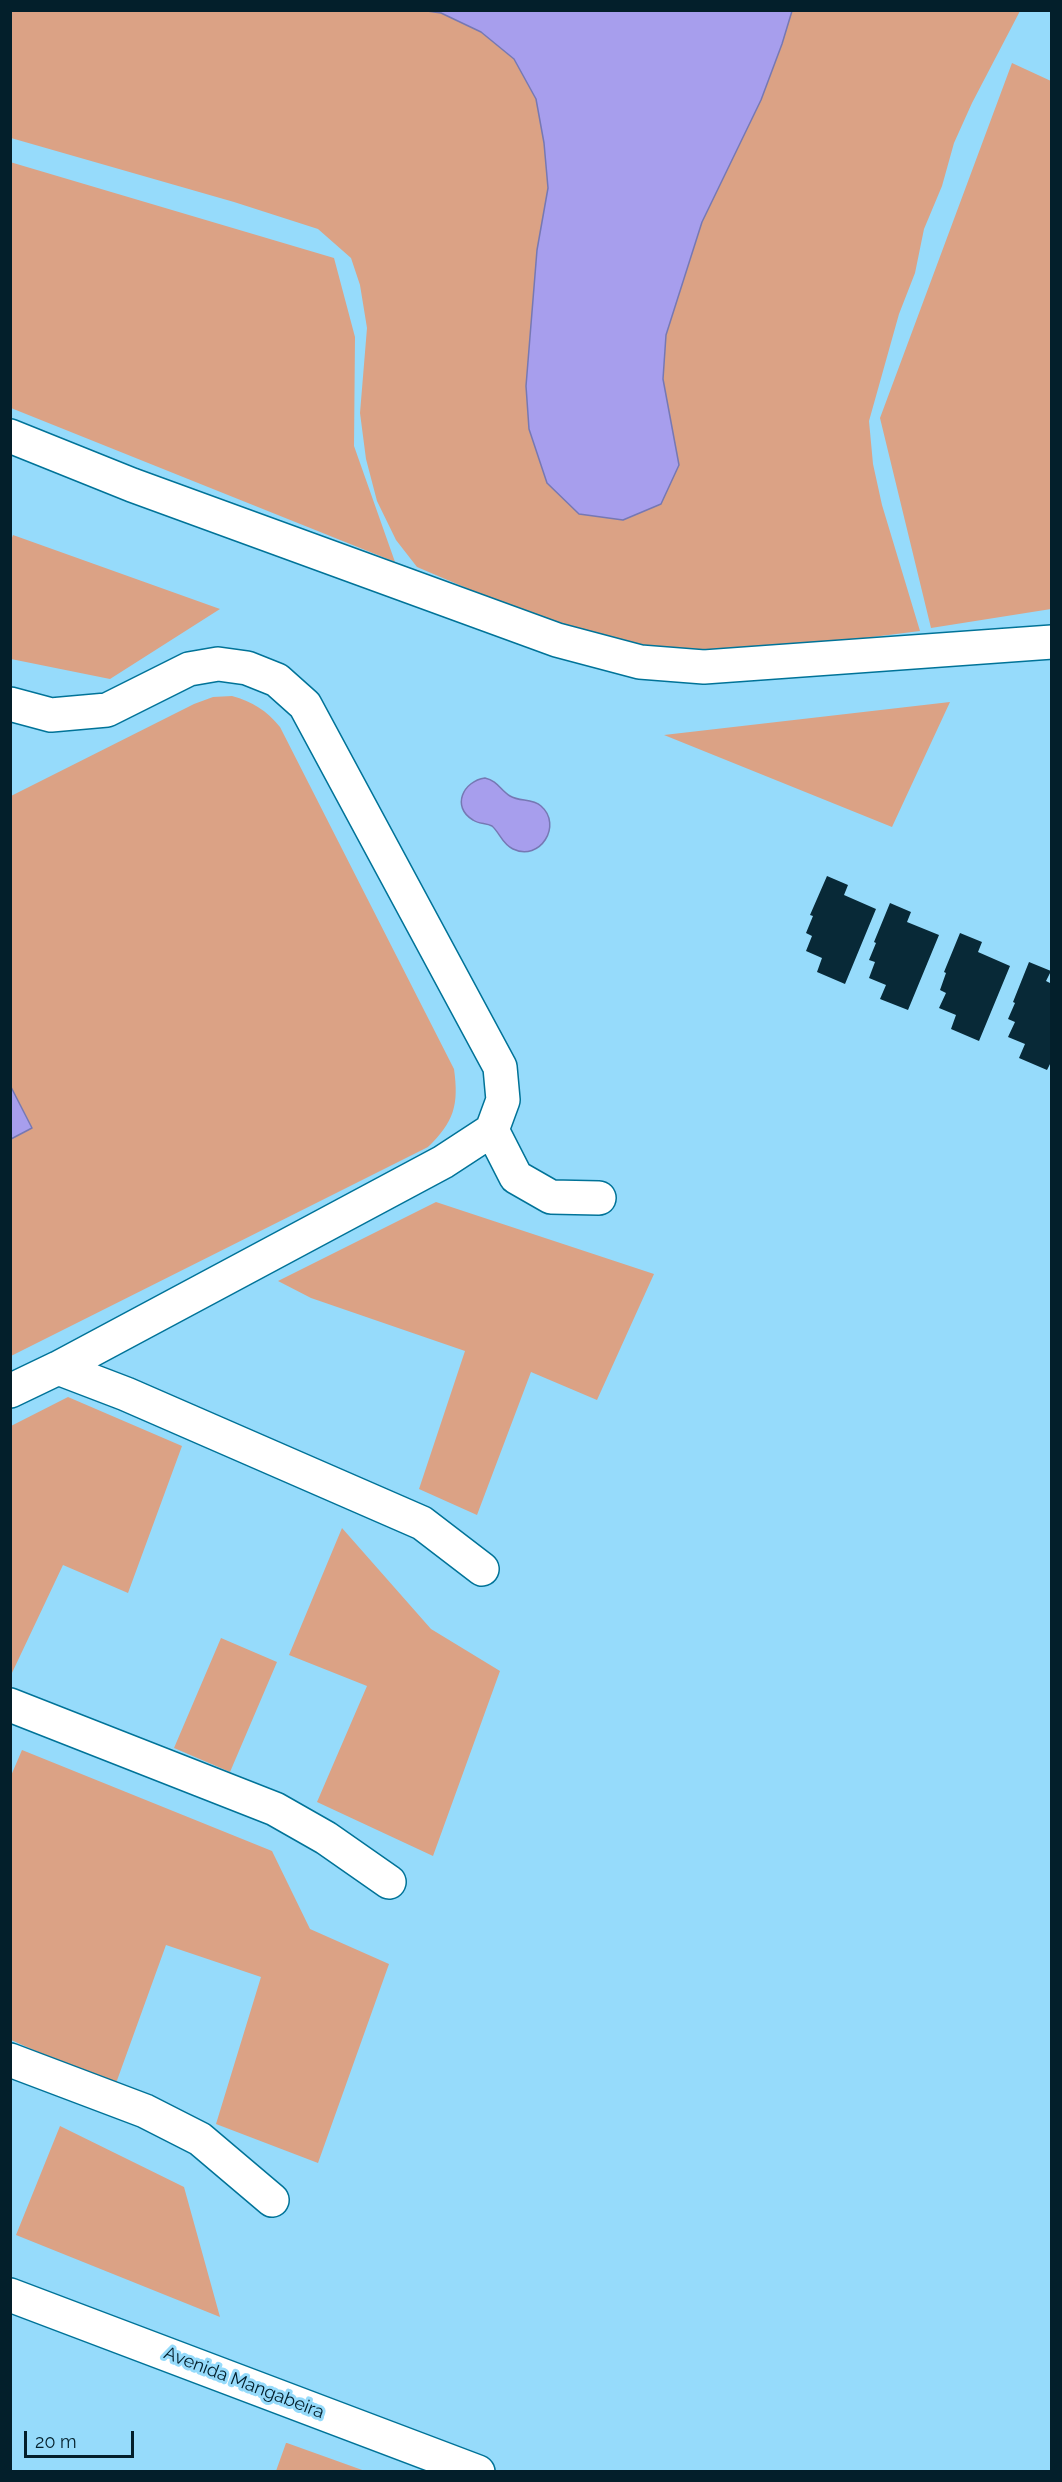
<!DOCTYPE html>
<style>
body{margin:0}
#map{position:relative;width:1062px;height:2482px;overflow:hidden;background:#96dbfb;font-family:Raleway,sans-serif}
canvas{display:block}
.frame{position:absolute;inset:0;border:12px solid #031f2b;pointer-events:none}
.scale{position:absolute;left:24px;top:2431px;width:110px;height:27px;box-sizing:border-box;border:3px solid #031f2b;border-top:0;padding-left:8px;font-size:18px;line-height:21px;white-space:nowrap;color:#031f2b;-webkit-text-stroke:4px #96dbfb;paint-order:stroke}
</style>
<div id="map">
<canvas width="1062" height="2482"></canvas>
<div class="frame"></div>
<div class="scale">20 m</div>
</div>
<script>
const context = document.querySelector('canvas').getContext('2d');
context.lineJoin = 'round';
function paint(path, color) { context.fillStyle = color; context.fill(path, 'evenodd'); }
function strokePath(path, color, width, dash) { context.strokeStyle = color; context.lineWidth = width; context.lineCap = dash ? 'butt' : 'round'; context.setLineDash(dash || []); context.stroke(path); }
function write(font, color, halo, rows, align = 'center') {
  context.font = font + ' Raleway,sans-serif'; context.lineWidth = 6; context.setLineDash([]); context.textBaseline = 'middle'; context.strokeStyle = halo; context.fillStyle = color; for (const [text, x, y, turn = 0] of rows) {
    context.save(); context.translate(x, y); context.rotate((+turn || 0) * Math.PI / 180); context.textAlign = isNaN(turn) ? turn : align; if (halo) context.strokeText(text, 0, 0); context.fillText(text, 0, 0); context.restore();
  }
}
paint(new Path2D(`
 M 11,11 L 427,11 L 441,13 L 481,32 L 514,59 L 536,99 L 544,143 L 548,188 L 537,250 L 526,386 L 529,429 L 548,483 L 679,466 L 663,379 L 666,335 L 702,222 L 761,100 L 782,44 L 792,11 L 1020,11 L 972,103 L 954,143 L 942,186 L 924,229 L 915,273 L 899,314 L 869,421 L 873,464 L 882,505 L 920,631 L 706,658 L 586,639 L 417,567 L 396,540 L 377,501 L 366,459 L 360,413 L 367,328 L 360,285 L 351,258 L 318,229 L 234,202 L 11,138 Z
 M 1012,63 L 1051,81 L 1051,609 L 931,628 L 880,418 Z
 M 10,162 L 334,258 L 355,337 L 354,446 L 395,562 L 11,408 Z
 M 13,535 L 220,609 L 110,679 L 11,659 L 10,543 Z
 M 232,696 C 253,702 266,710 280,727 L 454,1069 C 459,1105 454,1122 428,1147 L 11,1356 L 11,1139 L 32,1128 L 11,1087 L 11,796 L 194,704 L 213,697 Z
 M 950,702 L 892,827 L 664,735 Z
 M 436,1202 L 654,1274 L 597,1400 L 531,1372 L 477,1515 L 419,1489 L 465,1351 L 311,1298 L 278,1281 Z
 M 68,1397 L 182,1446 L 128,1593 L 63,1565 L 11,1675 L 11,1426 Z
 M 342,1528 L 431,1629 L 500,1671 L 433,1856 L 317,1802 L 367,1686 L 289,1655 Z
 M 221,1638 L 277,1662 L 230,1772 L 174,1748 Z
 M 22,1750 L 272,1851 L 310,1929 L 389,1964 L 318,2163 L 216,2124 L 261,1977 L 166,1945 L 115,2086 L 11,2040 L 10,1778 Z
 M 60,2126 L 184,2187 L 220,2317 L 16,2235 Z
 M 286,2443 L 287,2443 L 365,2471 L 276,2471 Z`), '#dba285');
const water = new Path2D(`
 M 427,11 L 792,11 L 782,44 L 761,100 L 702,222 L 666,335 L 663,379 L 679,465 L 661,504 L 623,520 L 579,514 L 547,483 L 529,429 L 526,386 L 537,250 L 548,188 L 544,143 L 536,99 L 514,59 L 481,32 L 441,13 Z
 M 485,778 C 498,781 500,790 510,796 C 520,802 532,798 541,806 C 563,825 540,862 513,849 C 502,844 500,833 492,826 C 486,823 478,824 473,820 C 451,807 463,781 485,778 Z
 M 11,1087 L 32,1128 L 11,1139 L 10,1139 Z`);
paint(water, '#a79eed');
strokePath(water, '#7678b3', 1.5);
paint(new Path2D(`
 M 827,876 L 848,885 L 844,895 L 876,909 L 845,984 L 817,972 L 822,958 L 806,951 L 812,936 L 806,933 L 813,916 L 810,915 Z
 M 890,903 L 911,912 L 907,922 L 939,935 L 908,1010 L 880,999 L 886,985 L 869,978 L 875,962 L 869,960 L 876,943 L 874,942 Z
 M 960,933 L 982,942 L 978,952 L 1010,966 L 979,1041 L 951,1029 L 956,1015 L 939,1008 L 946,993 L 940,990 L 946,973 L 944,972 Z
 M 1029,962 L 1051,971 L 1046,981 L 1052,984 L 1052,1060 L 1047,1070 L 1019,1058 L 1025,1044 L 1008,1037 L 1015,1022 L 1008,1019 L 1015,1003 L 1013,1002 Z`), '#082937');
const street = new Path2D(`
 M 10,436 L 132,485 L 557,640 L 640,662 L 704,667 L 1052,642
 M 10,704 L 51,715 L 107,710 L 189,669 L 218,664 L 247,668 L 277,680 L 305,705 L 500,1067 L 503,1100 L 492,1130 L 443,1162 L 58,1368 L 10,1391
 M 492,1130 L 516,1177 L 551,1197 L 599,1198
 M 58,1368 L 126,1394 L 422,1523 L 482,1569
 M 10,1705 L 275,1809 L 326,1838 L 389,1882
 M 10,2060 L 145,2111 L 200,2139 L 272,2200`);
const secondary = new Path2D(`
 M 10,2295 L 478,2472`);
strokePath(street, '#007398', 36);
strokePath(secondary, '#007398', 36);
strokePath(street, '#fff', 33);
strokePath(secondary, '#fff', 33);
write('18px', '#031f2b', '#96dbfb', [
 ["Avenida Mangabeira",244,2383,21]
]);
</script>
